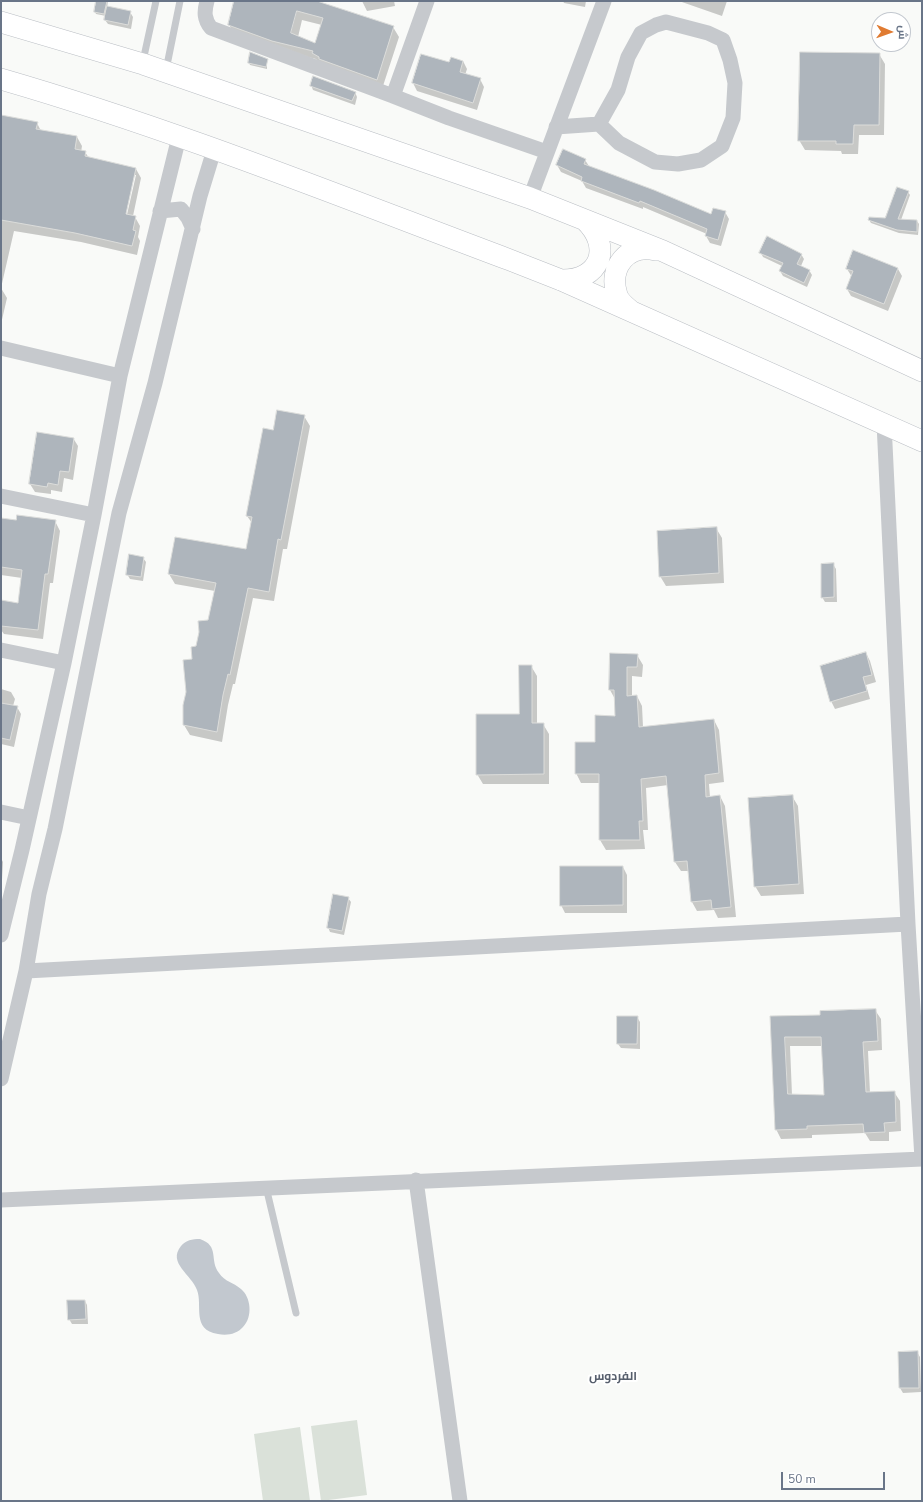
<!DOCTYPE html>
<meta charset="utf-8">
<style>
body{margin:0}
#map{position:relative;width:923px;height:1502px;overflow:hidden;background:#f9faf8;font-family:"Nunito Sans",Cairo,sans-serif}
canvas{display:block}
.frame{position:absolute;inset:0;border:2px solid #697588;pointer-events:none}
.north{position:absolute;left:871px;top:12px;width:40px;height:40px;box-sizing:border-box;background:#fff;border:1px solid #c3c8cf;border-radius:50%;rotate:92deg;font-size:11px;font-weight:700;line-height:16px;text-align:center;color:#697588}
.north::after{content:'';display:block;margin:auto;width:14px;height:18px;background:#e07b32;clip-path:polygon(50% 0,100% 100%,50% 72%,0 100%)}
.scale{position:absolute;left:781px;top:1472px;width:104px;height:18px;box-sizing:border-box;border:2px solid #697588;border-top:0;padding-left:5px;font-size:12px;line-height:14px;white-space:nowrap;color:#697588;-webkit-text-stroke:3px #fff;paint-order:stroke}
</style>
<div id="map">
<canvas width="923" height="1502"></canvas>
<div class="frame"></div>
<div class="north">ش</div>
<div class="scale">50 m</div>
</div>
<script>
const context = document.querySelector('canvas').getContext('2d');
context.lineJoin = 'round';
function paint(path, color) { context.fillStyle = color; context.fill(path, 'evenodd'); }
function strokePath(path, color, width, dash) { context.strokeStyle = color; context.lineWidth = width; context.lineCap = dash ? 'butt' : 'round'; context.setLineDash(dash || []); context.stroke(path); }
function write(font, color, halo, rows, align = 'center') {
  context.font = font + ' "Nunito Sans",Cairo,sans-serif'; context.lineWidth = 4; context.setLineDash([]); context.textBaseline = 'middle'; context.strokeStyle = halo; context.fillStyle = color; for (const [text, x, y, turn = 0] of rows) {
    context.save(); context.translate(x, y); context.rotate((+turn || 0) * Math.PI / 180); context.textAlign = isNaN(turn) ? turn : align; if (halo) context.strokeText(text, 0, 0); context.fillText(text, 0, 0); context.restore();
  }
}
paint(new Path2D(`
 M 357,1420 L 367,1495 L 321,1501 L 311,1426 Z
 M 300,1427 L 310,1501 L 263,1501 L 254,1434 Z`), '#dae1d9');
paint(new Path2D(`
 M 200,1239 C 220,1246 209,1260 219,1273 C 225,1282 233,1282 241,1289 C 251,1297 253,1317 243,1327 C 237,1334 227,1336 218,1334 C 191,1330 203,1305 197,1290 C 192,1275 167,1263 181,1246 C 186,1240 192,1239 200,1239 Z`), '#c2c8cf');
paint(new Path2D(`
 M 97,1 L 108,1 L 107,8 L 130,12 L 133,17 L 131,29 L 108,24 L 105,20 L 106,16 L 96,14 L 95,12 Z
 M 235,1 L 312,1 L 393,27 L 399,37 L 382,89 L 318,63 L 316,59 L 279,50 L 235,34 L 229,25 ZM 302,20 L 322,25 L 316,45 L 298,37 Z
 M 362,1 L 394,1 L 395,6 L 367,11 Z
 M 563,1 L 586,1 L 585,7 L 564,3 Z
 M 679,1 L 727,1 L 722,16 Z
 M 879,54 L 885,64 L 884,135 L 859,135 L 858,154 L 842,154 L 841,151 L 805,150 L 799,140 Z
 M 267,60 L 267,69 L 250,65 L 249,63 Z
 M 463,61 L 467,69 L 465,75 L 480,79 L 484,87 L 477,110 L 417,91 L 413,83 L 449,64 Z
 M 311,85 L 355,92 L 357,97 L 355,105 L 313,90 Z
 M 1,116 L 37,123 L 41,131 L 77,137 L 82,146 L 81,152 L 85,152 L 89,158 L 136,169 L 141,178 L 133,216 L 135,217 L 140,226 L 138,237 L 140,241 L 137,255 L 81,242 L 14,231 L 1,288 ZM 134,175 L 136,175 L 126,219 L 124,218 Z
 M 585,160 L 589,166 L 712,215 L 725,212 L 729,219 L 721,246 L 710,243 L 706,236 L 707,234 L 643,207 L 643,209 L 586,188 L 582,181 L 561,172 L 557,165 Z
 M 908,192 L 910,195 L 901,220 L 917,221 L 919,224 L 918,235 L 899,233 L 871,223 L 869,220 L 885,219 Z
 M 854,252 L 898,269 L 902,276 L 888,311 L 851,296 L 847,289 L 852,277 L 847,269 Z
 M 761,253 L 801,254 L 804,259 L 801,266 L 809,270 L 812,275 L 807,287 L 783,276 L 780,271 L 782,266 L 763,257 Z
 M 1,288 L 7,298 L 1,324 Z
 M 304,416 L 310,426 L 287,549 L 283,549 L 274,601 L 253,598 L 235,684 L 233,684 L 228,705 L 222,742 L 190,735 L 184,725 L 193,660 L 209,621 L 215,591 L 175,584 L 169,574 L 247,551 L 252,523 L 247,516 L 274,431 Z
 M 38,433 L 73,438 L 78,446 L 73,480 L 64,478 L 62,492 L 51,490 L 51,494 L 35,492 L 30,484 Z
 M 1,519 L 17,521 L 55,521 L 60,531 L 53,583 L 50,583 L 43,639 L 4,634 L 1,630 L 1,601 L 19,604 L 22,578 L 1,575 Z
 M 716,528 L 722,538 L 724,583 L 666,586 L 660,576 Z
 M 143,558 L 146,562 L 143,581 L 130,579 L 127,574 Z
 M 833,564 L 836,569 L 837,602 L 825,602 L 822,597 Z
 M 866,653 L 870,661 L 876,682 L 866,685 L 870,699 L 835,709 L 831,701 Z
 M 611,654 L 637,655 L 643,665 L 642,677 L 632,676 L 632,697 L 637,696 L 642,706 L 643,727 L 714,720 L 719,730 L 724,782 L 709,784 L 710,797 L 720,796 L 725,806 L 736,917 L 718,918 L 714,910 L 697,911 L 692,902 L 689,871 L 681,871 L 675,862 L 668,785 L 646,788 L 648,830 L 643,830 L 645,849 L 606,850 L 600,840 L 600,783 L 581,783 L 576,773 L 616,717 L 615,699 L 610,690 Z
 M 531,666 L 537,676 L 537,724 L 543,724 L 549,734 L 549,784 L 483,784 L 477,774 L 520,715 Z
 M 1,689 L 11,692 L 15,699 L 13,706 L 17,707 L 21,714 L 14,747 L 1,744 Z
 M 792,796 L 798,806 L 804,894 L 761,896 L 755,886 Z
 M 1,858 L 3,862 L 2,880 L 1,880 Z
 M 623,867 L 627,875 L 627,913 L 565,913 L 561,905 Z
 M 348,898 L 351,902 L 344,935 L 330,932 L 328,927 Z
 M 875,1010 L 881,1019 L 882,1050 L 868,1051 L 870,1093 L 894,1092 L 900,1101 L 901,1131 L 889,1132 L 889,1141 L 870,1141 L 865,1133 L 812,1135 L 812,1138 L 781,1139 L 776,1129 L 771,1017 L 821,1016 ZM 790,1046 L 823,1046 L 825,1096 L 792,1095 Z
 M 637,1017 L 640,1022 L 640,1049 L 621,1048 L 618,1044 Z
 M 85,1301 L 87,1305 L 88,1324 L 72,1324 L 69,1319 Z
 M 899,1352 L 917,1352 L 920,1357 L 921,1392 L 903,1393 L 900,1388 Z`), '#0003');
const building = new Path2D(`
 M 96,1 L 107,1 L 104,14 L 94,12 Z
 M 234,1 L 317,1 L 394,26 L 377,80 L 319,59 L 319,57 L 312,53 L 313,51 L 272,41 L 228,25 ZM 297,11 L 323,18 L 315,43 L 291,33 Z
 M 107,6 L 131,11 L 128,25 L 104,20 Z
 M 250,52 L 268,59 L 266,67 L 248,63 Z
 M 800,52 L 880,53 L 879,125 L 854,125 L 853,144 L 836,144 L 836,141 L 798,141 Z
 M 421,54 L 449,62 L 451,57 L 463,61 L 460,72 L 481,78 L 473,103 L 412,83 Z
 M 313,76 L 356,92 L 352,101 L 310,86 Z
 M 1,115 L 38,122 L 36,129 L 77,136 L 75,149 L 86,151 L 85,156 L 136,168 L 126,214 L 136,216 L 133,230 L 136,231 L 132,246 L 75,233 L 1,220 Z
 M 563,149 L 586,159 L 584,164 L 654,190 L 711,214 L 713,208 L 726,211 L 718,240 L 705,236 L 707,229 L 640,201 L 639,203 L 581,181 L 582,177 L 556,165 Z
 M 897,187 L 909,191 L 898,219 L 917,220 L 917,232 L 897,230 L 868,220 L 869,217 L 885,218 Z
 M 767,236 L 802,254 L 797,264 L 810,270 L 804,283 L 779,271 L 783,263 L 759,253 Z
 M 853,250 L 898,268 L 884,304 L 846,289 L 853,271 L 846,269 Z
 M 277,410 L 305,415 L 281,540 L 278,539 L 269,592 L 248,588 L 230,675 L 228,674 L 223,695 L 217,732 L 183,725 L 183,705 L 186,692 L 183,660 L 192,659 L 191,647 L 196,646 L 199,632 L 198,621 L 208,620 L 216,583 L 168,574 L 175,537 L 246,549 L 252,517 L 246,516 L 263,428 L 273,430 Z
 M 37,432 L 74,438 L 69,472 L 60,471 L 58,485 L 48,483 L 47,487 L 29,484 Z
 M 17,515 L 56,520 L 48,574 L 45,574 L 38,630 L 1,626 L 1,600 L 18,603 L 22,570 L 1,567 L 1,518 L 16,520 Z
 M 717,527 L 719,573 L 659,577 L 657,531 Z
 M 129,554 L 144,557 L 141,577 L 126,575 Z
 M 834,563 L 834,597 L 821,598 L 821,564 Z
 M 866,652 L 872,675 L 863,677 L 867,691 L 830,702 L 820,666 Z
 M 610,653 L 638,654 L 637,667 L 627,667 L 627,696 L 637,695 L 639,727 L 714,719 L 719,773 L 705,775 L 706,797 L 720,795 L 731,907 L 712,909 L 711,900 L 691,902 L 687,861 L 674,862 L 666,776 L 641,779 L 643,821 L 639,821 L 640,840 L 599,840 L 599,774 L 575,774 L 575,742 L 595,742 L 595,715 L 615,716 L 614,690 L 609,690 Z
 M 519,665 L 532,665 L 532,723 L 544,723 L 544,774 L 476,775 L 476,714 L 519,714 Z
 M 1,703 L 18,706 L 10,740 L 1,738 Z
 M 793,795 L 799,884 L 754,887 L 748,798 Z
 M 560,866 L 623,866 L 623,905 L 560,906 Z
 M 333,894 L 349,897 L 342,931 L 327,928 Z
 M 876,1009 L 878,1041 L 863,1042 L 866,1092 L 895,1091 L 896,1122 L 884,1123 L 885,1132 L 864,1133 L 863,1124 L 807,1126 L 807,1129 L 775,1130 L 770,1016 L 820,1015 L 820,1011 ZM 785,1037 L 821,1037 L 824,1095 L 788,1094 Z
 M 617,1016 L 638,1016 L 637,1044 L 617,1044 Z
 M 67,1300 L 85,1300 L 86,1319 L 68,1320 Z
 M 918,1351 L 919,1388 L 899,1388 L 898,1352 Z`);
paint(building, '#aeb5bc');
strokePath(building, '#dbdcda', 1);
const secondary = new Path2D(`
 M 1,22 L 143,64 L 530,198 L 663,251 L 922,371
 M 1,79 C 174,129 342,197 510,260 L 561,280 L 922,441
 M 561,280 C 600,281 613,247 585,220
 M 631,311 C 625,306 619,302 617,295 C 608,267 628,243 656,250`);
strokePath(secondary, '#babec4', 22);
strokePath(new Path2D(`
 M 143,61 L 156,1
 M 166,70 L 180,1
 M 266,1187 L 296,1313`), '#c6c9cd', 7);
strokePath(new Path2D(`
 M 207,1 C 204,12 204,19 211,28 L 393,96 L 427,1
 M 666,22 L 708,33 L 723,40 L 730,60 L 735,83 L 733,118 L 722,146 L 701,160 L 678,164 L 655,162 L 619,143 L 599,124 L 618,90 L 628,57 L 641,33 L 656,25 Z
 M 393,96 L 449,118 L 547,152
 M 556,127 L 599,124
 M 530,198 L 604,1
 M 160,211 L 181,209 L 188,218 L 193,229
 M 1,348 L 120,376
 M 884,423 L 908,924 L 922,1159
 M 1,496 L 94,515
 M 1,650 L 64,663
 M 1,812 L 29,818
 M 1,935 L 22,850 L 64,663 L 94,515 L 120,376 L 179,137
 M 26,971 L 908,924
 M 1,1079 L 26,971 L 39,894 L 55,829 L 119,513 L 155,383 L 200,196 L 214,150
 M 416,1180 L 460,1501
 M 1,1200 L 922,1159`), '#c6c9cd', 15);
strokePath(secondary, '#fff', 21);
write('bold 12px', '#575f6d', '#fff', [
 ["الفردوس",613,1377]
]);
</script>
